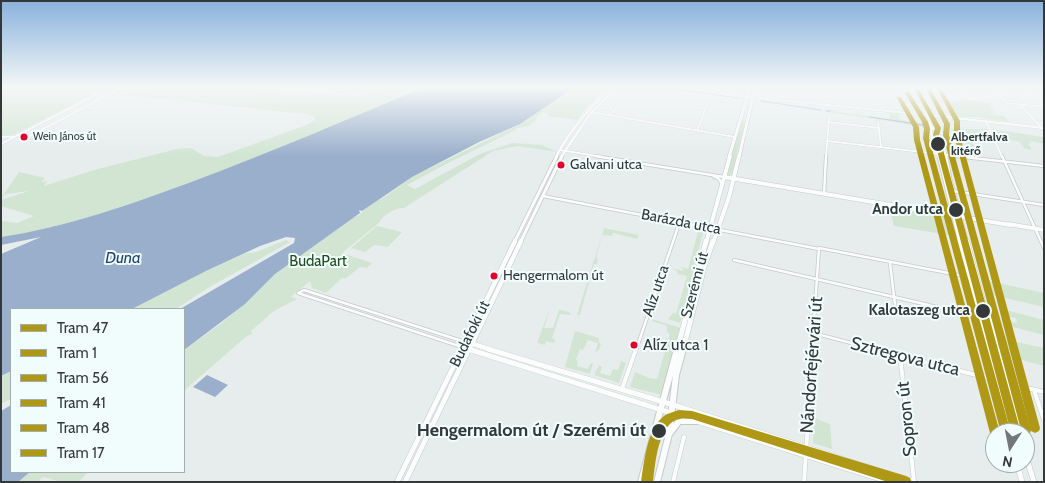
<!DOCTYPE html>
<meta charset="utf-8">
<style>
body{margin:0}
#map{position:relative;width:1045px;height:483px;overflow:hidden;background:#e7eded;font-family:Cabin,sans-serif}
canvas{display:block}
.frame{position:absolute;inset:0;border:2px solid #343838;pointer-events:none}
.legend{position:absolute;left:10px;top:308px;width:175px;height:165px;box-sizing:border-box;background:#f1fdfd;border:1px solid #a5aeae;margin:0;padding:6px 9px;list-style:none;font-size:15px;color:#343838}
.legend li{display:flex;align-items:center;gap:10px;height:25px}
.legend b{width:25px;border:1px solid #a5aeae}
.north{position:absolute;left:985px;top:423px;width:50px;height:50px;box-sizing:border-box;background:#f1fdfd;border:1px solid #a5aeae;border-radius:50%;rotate:191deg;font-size:14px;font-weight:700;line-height:20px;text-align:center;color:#343838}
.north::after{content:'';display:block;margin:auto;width:18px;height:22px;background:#737777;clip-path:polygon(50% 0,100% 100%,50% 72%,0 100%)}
</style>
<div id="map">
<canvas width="1045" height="483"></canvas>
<div class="frame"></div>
<ul class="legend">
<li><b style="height:6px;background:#ae9816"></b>Tram 47</li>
<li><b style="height:6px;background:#ae9816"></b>Tram 1</li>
<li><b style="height:6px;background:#ae9816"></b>Tram 56</li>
<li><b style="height:6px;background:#ae9816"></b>Tram 41</li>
<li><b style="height:6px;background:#ae9816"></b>Tram 48</li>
<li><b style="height:6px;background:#ae9816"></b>Tram 17</li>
</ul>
<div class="north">N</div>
</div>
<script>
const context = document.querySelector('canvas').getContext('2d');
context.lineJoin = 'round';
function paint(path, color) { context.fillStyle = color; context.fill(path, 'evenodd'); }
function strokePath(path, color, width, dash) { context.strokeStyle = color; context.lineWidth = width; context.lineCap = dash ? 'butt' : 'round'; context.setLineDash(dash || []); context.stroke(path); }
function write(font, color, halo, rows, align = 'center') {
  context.font = font + ' Cabin,sans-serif'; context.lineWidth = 4; context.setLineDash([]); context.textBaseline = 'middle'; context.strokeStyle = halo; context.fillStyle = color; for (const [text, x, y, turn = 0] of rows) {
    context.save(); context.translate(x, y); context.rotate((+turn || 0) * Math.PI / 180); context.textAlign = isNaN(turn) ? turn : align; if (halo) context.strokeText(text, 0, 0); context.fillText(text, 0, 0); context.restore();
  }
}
paint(new Path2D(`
 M 1,88 L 104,88 L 15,134 L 1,136 Z
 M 151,88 L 233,88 L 358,96 L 376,89 L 422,88 C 346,120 271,152 194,181 C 132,204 67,227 1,237 L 1,221 L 17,223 L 34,216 L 1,206 L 1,200 L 29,191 L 6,194 L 1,198 L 19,172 L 45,178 L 41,182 L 47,181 L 44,186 L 94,170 L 177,149 L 191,148 L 204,156 L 218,157 L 306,125 L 315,120 L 313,116 L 306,114 L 155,98 L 117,95 L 104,98 L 119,90 L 145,91 Z
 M 573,88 L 607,88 L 586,108 L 577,120 L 548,116 L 549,115 L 544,112 L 535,118 L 538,119 L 528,126 L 517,128 L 516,130 L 450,162 L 407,185 L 415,189 L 482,153 L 512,143 L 542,145 L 557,152 L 518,146 L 493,151 L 404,208 C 395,207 381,217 379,223 L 342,253 L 372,263 L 367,268 L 360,267 L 345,279 L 342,278 L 326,293 L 312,288 L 310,281 L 291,297 L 297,299 L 274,311 L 251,331 L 252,334 L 247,336 L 187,388 L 184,393 L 184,350 L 223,322 L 251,298 L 275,274 L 354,217 L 358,216 L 373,202 L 383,198 L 412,177 L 520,124 L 573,90 Z
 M 960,99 L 989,103 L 996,114 L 991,111 L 994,115 L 1004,116 L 1009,122 L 1000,121 L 996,117 L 999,121 L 979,117 L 959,117 L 946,100 L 963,102 Z
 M 846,108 L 898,113 L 901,115 L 898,116 L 900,120 L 925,124 L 929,128 L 882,120 L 875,122 L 876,119 L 825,112 L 825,110 L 890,119 L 889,113 Z
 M 744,118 L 744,125 L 732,174 L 726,176 L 739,128 Z
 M 951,129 L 988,129 L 989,135 L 971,136 L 975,150 L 977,151 L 980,157 L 966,155 L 964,148 L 967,148 L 962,135 L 957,132 L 958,134 L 954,133 L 956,131 L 952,132 Z
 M 992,129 L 1043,137 L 1044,144 L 1031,141 L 1031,143 L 1028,143 L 1032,150 L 1024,148 L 1020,142 L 1007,139 L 1004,136 L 1004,138 L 1000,137 L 1000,135 L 995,134 Z
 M 894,209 L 929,215 L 929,213 L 944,215 L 946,219 L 949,220 L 954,236 L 894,226 L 891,214 L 895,214 Z
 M 377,226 L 402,232 L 388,247 L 374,245 L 365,252 L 351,248 Z
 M 604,228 L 639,235 L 637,239 L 613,233 L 612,236 L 602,235 L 596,258 L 598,259 L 597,264 L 594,264 L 580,315 L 577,315 Z
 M 699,228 L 707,231 L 703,233 L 693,269 L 696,271 L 680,323 L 668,319 L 673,313 L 676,314 L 687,276 L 678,274 L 677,271 L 670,268 L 684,271 L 681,267 L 688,269 Z
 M 286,240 L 290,242 L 208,288 L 176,309 L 132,309 L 206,271 L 246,253 L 256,252 Z
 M 983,275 L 987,276 L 989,281 L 1044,293 L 1044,307 L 988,294 Z
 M 550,308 L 544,328 L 553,328 L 559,310 L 569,312 L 571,315 L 560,314 L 552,338 L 555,339 L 554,343 L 546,341 L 545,345 L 537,343 Z
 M 1001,310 L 1010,311 L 1044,320 L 1044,335 L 997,323 L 996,322 L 1008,325 L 1003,320 L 1017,323 L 1016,318 L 1006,316 L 1007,319 L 1002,318 Z
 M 652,319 L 681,328 L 662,395 L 630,387 L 635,372 L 649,378 L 657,379 L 668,341 L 671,342 L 672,340 L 668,339 L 670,334 L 667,332 L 667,326 L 652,321 Z
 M 575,331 L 599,338 L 598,341 L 601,344 L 599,350 L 595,352 L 598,343 L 588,340 L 583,350 L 580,349 L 576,360 L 578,361 L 577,366 L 588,369 L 590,364 L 593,363 L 590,374 L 565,367 Z
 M 999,332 L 1005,334 L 1007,340 L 1044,348 L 1044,366 L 1007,356 Z
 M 621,361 L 626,363 L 619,383 L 594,375 L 599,365 L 602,367 L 600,373 L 610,376 L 613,369 L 618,370 Z
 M 11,371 L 11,399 L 1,404 L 1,376 Z
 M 704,418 L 791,445 L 790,448 L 704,421 Z
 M 814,418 L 830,424 L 832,449 L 813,443 Z
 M 30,472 L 88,472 L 79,482 L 61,482 L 43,477 L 38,482 L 18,482 Z`), '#d2e5d3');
paint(new Path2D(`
 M 422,88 L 574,88 L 520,124 L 479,142 L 412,177 L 362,211 L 359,210 L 360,213 L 275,274 L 245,304 L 184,350 L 184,309 L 180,309 L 294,243 L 295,238 L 286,237 L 260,246 L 206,271 L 132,309 L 11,309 L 11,371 L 1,376 L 1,254 L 41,237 L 1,245 L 1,237 C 67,227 132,204 194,181 C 271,152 346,120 422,88 Z
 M 207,375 L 228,385 L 215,397 L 193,387 Z
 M 11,405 L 11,472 L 30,472 L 18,482 L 1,482 L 1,411 Z`), '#9aafcb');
strokePath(new Path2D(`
 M 667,88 L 739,98
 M 761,101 L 821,110
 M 826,111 L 831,111
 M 870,117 L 923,125`), '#9aafcb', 1);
const minorFar2 = new Path2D(`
 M 681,88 L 737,96 L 928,115
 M 886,88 L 915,91
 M 962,88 L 971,99 L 979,100
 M 994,88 L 1007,103 L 1044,107
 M 1007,88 L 1044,95
 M 1023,90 L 1044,106
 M 1030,91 L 1044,90
 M 963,98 L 971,99
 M 1019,104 L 1044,130
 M 591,112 L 735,137
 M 608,115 L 613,112 L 622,97
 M 986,121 L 1002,157
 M 828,122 L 879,128
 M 878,122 L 881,147
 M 697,131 L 708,102
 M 1,137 L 30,136 L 121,88
 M 827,141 L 966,157
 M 560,150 L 603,157
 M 826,157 L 829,117`);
const minorFar1 = new Path2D(`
 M 595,156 L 724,177
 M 955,156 L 1044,166
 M 1002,156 L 1044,248
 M 713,176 L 719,179 L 722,184
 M 953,191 L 1044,205
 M 824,194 L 826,156
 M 543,196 L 819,249
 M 734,260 L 989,319
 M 890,263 L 896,313
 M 298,293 L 304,290 L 465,342
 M 298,293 L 462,347
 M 813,333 L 878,350
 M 636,350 L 680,221
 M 812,350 L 819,248 L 969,277`);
const minor = new Path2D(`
 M 873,349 L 996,380
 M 900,355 L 914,481
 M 1006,383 L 1044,392
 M 622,389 L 636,349
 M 1034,390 L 1044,420
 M 673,482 L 684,437
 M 804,482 L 813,349`);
const tertiaryFar3 = new Path2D(`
 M 913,88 L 924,106 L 931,126 L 940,136 L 946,157
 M 928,115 L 1044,128
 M 931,126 L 931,133 L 939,157`);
const tertiaryFar2 = new Path2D(`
 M 939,156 L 960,243
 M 946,156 L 950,179 L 967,243`);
const tertiaryFar1 = new Path2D(`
 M 959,241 L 988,350
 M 967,241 L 983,302 L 992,324 L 997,350`);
const tertiary = new Path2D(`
 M 988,349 L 1011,433
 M 997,349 L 1020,433
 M 1025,453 L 1034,482
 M 1017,463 L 1022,482`);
const secondaryFar3 = new Path2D(`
 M 20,134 L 109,88
 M 1,144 L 14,137
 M 556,157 C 569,131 589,109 610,88
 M 561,157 L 590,114 L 616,88`);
const secondaryFar2 = new Path2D(`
 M 514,243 L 557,156
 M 520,243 L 562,156`);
const secondaryFar1 = new Path2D(`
 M 467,342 L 492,350
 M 468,349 L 470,350
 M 462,350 L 515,241
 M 469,350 L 521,241`);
const secondary = new Path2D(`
 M 468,349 L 890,482
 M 488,349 L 680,407 L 914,482
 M 397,482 L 462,349
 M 405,482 L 469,349`);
const primaryFar3 = new Path2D(`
 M 729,157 L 750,88
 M 739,157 L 755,88`);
const primaryFar2 = new Path2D(`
 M 724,177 L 1010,225
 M 1008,224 L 1044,230
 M 706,243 L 730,156
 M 713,243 L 729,197 L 739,156`);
const primaryFar1 = new Path2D(`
 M 677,350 L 706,241
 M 683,350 L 704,267 L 713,241`);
const primary = new Path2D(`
 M 670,433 L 679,421 L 696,421
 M 641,482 L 677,349
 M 657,482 L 669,434 L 676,375 L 683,349`);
strokePath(minorFar2, '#c5c9c9', 2.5);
strokePath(minorFar1, '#c5c9c9', 4);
strokePath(minor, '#c5c9c9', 5);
strokePath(tertiaryFar3, '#c5c9c9', 3);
strokePath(tertiaryFar2, '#c5c9c9', 4.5);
strokePath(tertiaryFar1, '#c5c9c9', 5.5);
strokePath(tertiary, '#c5c9c9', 6);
strokePath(secondaryFar3, '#c5c9c9', 3);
strokePath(secondaryFar2, '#c5c9c9', 4.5);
strokePath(secondaryFar1, '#c5c9c9', 5.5);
strokePath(secondary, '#c5c9c9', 6);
strokePath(primaryFar3, '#c5c9c9', 4);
strokePath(primaryFar2, '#c5c9c9', 5);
strokePath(primaryFar1, '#c5c9c9', 6);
strokePath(primary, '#c5c9c9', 8);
strokePath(minorFar2, '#fbfcfc', 2);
strokePath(minorFar1, '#fbfcfc', 2.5);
strokePath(minor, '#fbfcfc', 4);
strokePath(tertiaryFar3, '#fbfcfc', 2.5);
strokePath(tertiaryFar2, '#fbfcfc', 3);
strokePath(tertiaryFar1, '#fbfcfc', 4.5);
strokePath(tertiary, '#fbfcfc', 5);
strokePath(secondaryFar3, '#fbfcfc', 2.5);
strokePath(secondaryFar2, '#fbfcfc', 3);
strokePath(secondaryFar1, '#fbfcfc', 4.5);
strokePath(secondary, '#fbfcfc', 5);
strokePath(primaryFar3, '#fbfcfc', 3);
strokePath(primaryFar2, '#fbfcfc', 4);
strokePath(primaryFar1, '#fbfcfc', 5);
strokePath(primary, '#fbfcfc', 6);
const secondaryBridge = new Path2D(`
 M 14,137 L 20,134`);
strokePath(secondaryBridge, '#c5c9c9', 3, []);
strokePath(secondaryBridge, '#fbfcfc', 2.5);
paint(new Path2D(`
 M 914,88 L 918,88 L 941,128 L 939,135 L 1021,433 L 1011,433 L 933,135 L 935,128 Z`), '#ae9816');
paint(new Path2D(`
 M 679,410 L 692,411 L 906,476 L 910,478 L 912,482 L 888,482 L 692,419 C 688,419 684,418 680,419 C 658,422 655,465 653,482 L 641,482 C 644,462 647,429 664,416 C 668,413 674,412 679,410 Z`), '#ae9816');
paint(new Path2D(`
 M 905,92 L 909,92 L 928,122 L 930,129 L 929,138 L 1011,433 L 1001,433 L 923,138 L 924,129 L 922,122 L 905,93 Z`), '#ae9816');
paint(new Path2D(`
 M 926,88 L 930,88 L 950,124 L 949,135 L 1031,430 L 1030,433 L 1026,435 L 1025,433 L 1022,433 L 1021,430 L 943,135 L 944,124 Z`), '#ae9816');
paint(new Path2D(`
 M 897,97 L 901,97 L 919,127 L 920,140 L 1000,433 L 995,433 L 995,438 L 991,436 L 990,433 L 914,140 L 913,127 L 897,98 Z`), '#ae9816');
paint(new Path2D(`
 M 937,88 L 941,88 L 960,121 L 960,135 L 1040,428 L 1039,431 L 1035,433 L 1031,431 L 1030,428 L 954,135 L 954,121 Z`), '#ae9816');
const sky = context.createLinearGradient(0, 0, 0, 156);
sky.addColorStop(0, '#89b2dc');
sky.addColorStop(0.56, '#f4f7f7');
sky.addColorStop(1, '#f4f7f700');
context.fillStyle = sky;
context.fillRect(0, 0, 1045, 156);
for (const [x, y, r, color] of [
 [24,137,4.5,"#e4002b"],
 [938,144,8,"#343838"],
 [561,165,4.5,"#e4002b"],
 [956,210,8,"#343838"],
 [494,276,4.5,"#e4002b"],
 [983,311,8,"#343838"],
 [634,345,4.5,"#e4002b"],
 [659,431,8,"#343838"]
]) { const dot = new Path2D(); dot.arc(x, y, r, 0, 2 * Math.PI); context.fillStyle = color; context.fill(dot); strokePath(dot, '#f1fdfd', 2); }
write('11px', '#343838', '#f1fdfd', [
 ["Wein János út",33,137]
], 'left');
write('bold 12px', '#343838', '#f1fdfd', [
 ["Albertfalva",951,137],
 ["kitérő",951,151]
], 'left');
write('14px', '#343838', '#f1fdfd', [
 ["Galvani utca",570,165],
 ["Hengermalom út",503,276]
], 'left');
write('bold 15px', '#343838', '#f1fdfd', [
 ["Andor utca",943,210],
 ["Kalotaszeg utca",970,311]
], 'right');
write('15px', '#343838', '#f1fdfd', [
 ["Barázda utca",681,222,11],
 ["Szerémi út",695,285,-75],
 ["Alíz utca",656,291,-71],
 ["Budafoki út",470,334,-64]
]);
write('15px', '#1d4d19', '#f1fdfd', [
 ["BudaPart",318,262]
]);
write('italic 16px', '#1b4274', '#f1fdfd', [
 ["Duna",123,258]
]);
write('16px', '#343838', '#f1fdfd', [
 ["Alíz utca 1",643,345]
], 'left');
write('18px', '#343838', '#f1fdfd', [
 ["Sztregova utca",905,357,14],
 ["Nándorfejérvári út",812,365,-86],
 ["Sopron út",907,419,-96]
]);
write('bold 18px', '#343838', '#f1fdfd', [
 ["Hengermalom út / Szerémi út",646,431]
], 'right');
</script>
